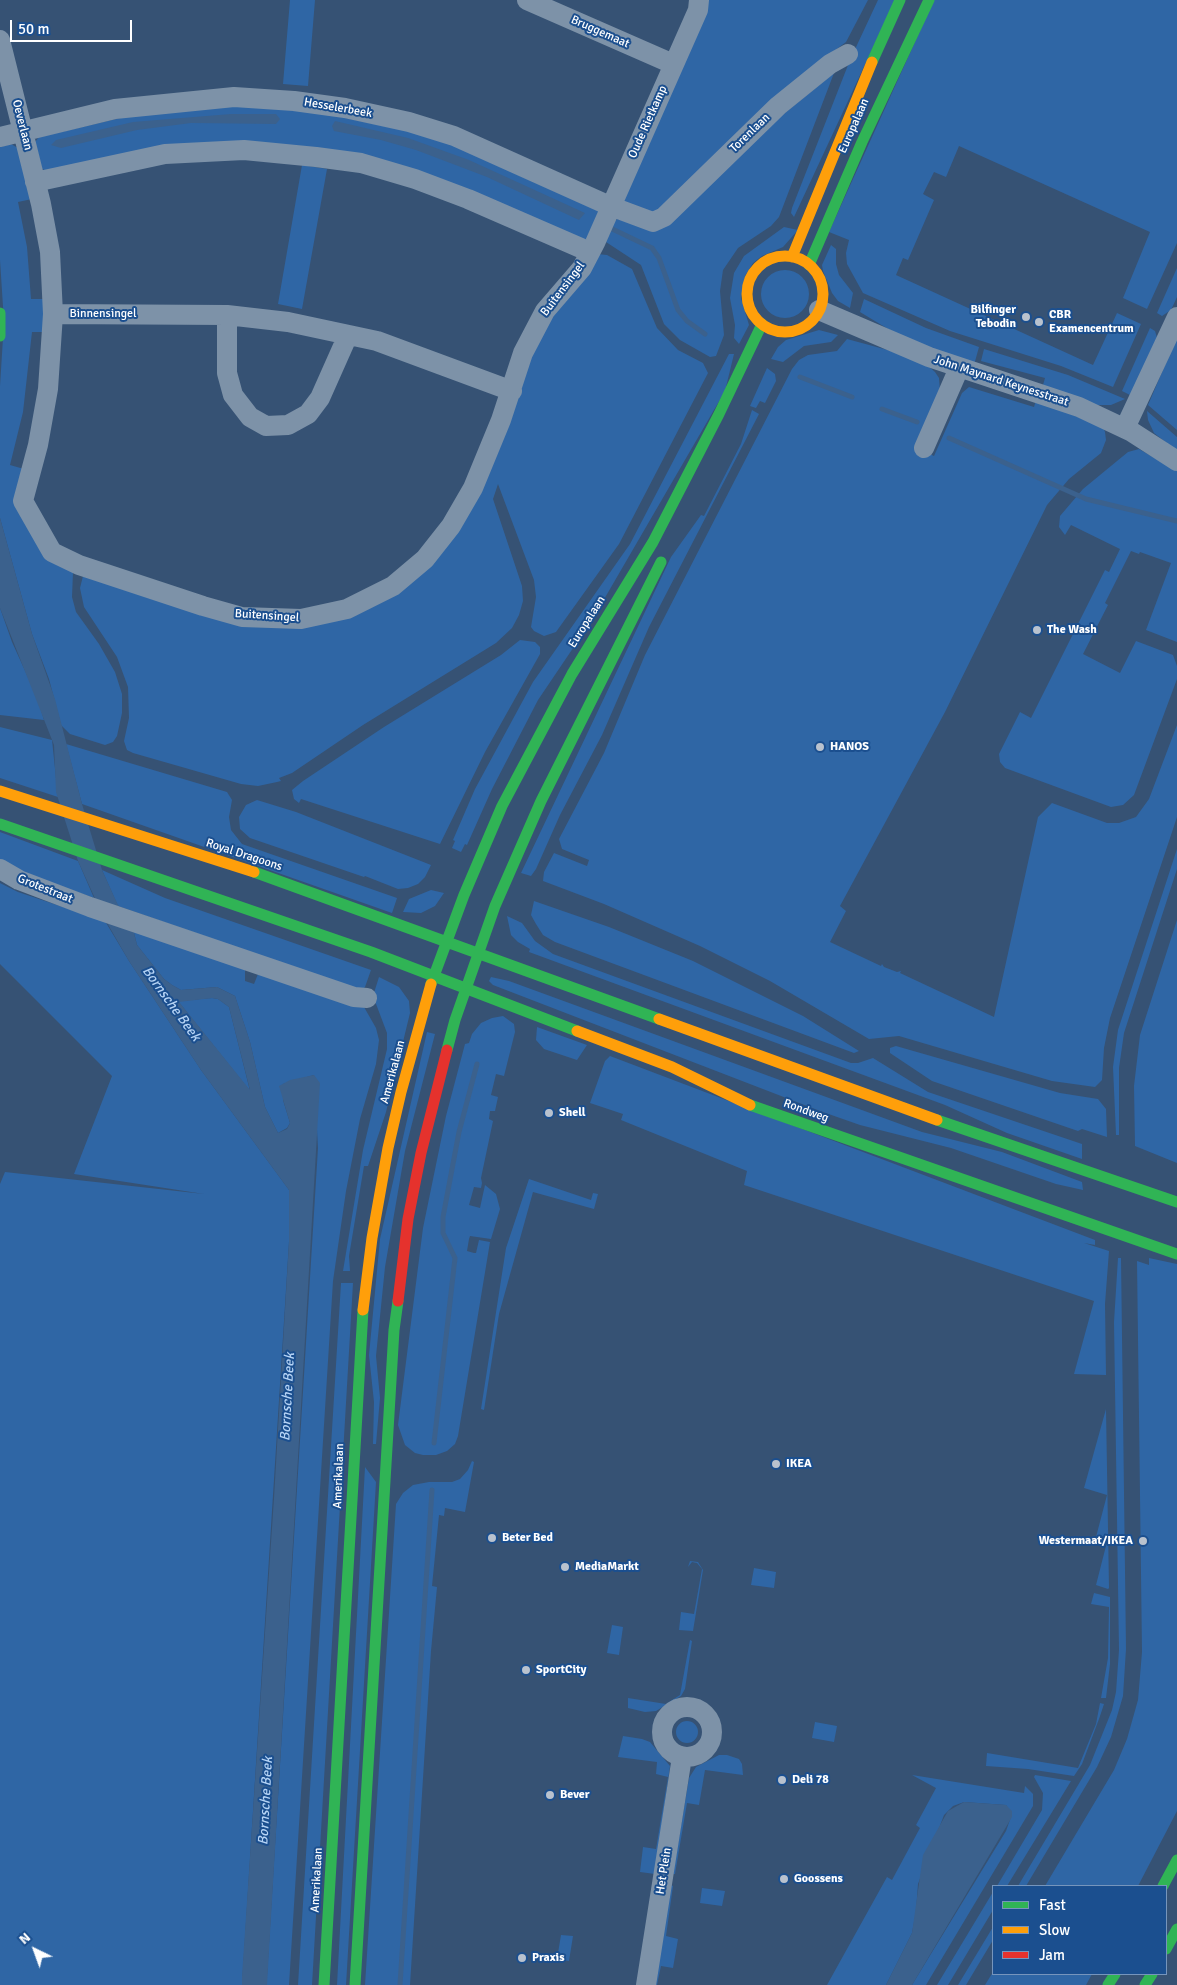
<!DOCTYPE html>
<html>
<head>
<meta charset="utf-8">
<style>
	body { margin:0 }
	#map { position:relative; width:1177px; height:1985px; overflow:hidden; background:#365274; font-family:Signika,sans-serif }
	canvas { display:block }
	.legend { position:absolute; left:992px; top:1885px; width:175px; height:90px; box-sizing:border-box; background:#1b4f8f; border:1px solid #7695bc; margin:0; padding:6px 9px; list-style:none; font-size:15px; color:#fff }
	.legend li { display:flex; align-items:center; gap:10px; height:25px }
	.legend b { width:25px; border:1px solid #7695bc }
	.north { position:absolute; left:10px; top:1925px; width:50px; height:50px; -webkit-text-stroke:4px #1b4f8f; paint-order:stroke; rotate:318deg; font-size:14px; font-weight:700; line-height:20px; text-align:center; color:#fff }
	.north::after { content:''; display:block; margin:auto; width:18px; height:22px; background:#fff; clip-path:polygon(50% 0,100% 100%,50% 72%,0 100%) }
	.scale { position:absolute; left:10px; top:20px; width:122px; height:22px; box-sizing:border-box; border:2px solid #fff; border-top:0; padding-left:6px; font-size:15px; line-height:18px; white-space:nowrap; color:#fff; -webkit-text-stroke:4px #1b4f8f; paint-order:stroke }
</style>
</head>
<body>
<div id="map">
<canvas width="1177" height="1985"></canvas>
<ul class="legend">
<li><b style="height:6px;background:#30b455"></b>Fast</li>
<li><b style="height:6px;background:#ff9f0a"></b>Slow</li>
<li><b style="height:6px;background:#e5322d"></b>Jam</li>
</ul>
<div class="north">N</div>
<div class="scale">50 m</div>
</div>
<script>
const g = document.querySelector('canvas').getContext('2d');
g.lineJoin = 'round';
function fillPath(path, color) {
  g.fillStyle = color;
  g.fill(path, 'evenodd');
}
function shape(rows) {
  const path = new Path2D();
  for (const r of rows) {
    if (r.length === 3) {
      path.moveTo(r[0] + r[2], r[1]);
      path.arc(r[0], r[1], r[2], 0, 2 * Math.PI);
      continue;
    }
    path.moveTo(r[0], r[1]);
    for (let i = 2; i < r.length; i += 2) path.lineTo(r[i], r[i + 1]);
  }
  return path;
}
function stroke(path, color, width, dash) {
  g.strokeStyle = color;
  g.lineWidth = width;
  g.lineCap = dash ? 'butt' : 'round';
  g.setLineDash(dash || []);
  g.stroke(path);
}
function drawText(font, color, halo, rows, align = 'center') {
  g.font = font + ' Signika,sans-serif';
  g.lineWidth = 4;
  g.setLineDash([]);
  g.textBaseline = 'middle';
  g.strokeStyle = halo;
  g.fillStyle = color;
  for (const [text, x, y, turn = 0] of rows) {
    g.save();
    g.translate(x, y);
    g.rotate((+turn || 0) * Math.PI / 180);
    g.textAlign = isNaN(turn) ? turn : align;
    if (halo) g.strokeText(text, 0, 0);
    g.fillText(text, 0, 0);
    g.restore();
  }
}
fillPath(shape([
	[290,0,315,0,308,86,283,84],
	[706,0,868,0,846,42,812,68,658,215,623,203],
	[878,0,895,0,794,217,791,213,792,208,850,60],
	[934,0,1177,0,1177,243,1147,309,1123,298,1150,232,959,146,946,177,934,172,923,194,934,200,908,260,903,258,896,275,1093,365,1117,313,1141,324,1113,387,1061,366,950,331,863,293,847,264,846,253,849,240,829,232],
	[834,73,779,217,771,226,738,248,723,270,720,291,724,335,716,356,710,357,680,340,664,324,641,265,606,242,614,222,617,219,646,226],
	[288,106,432,136,599,211,592,236,584,241,321,151,47,171,42,169,35,142,39,137,168,107],
	[11,144,18,148,32,199,18,202,27,247,31,299,45,299,45,332,32,332,23,412,10,465,24,469,17,495,73,572,72,597,76,612,99,644,115,672,122,694,122,713,117,736,113,742,105,745,70,734,61,725,49,679,32,634,0,518,0,386,4,322,0,260,0,147],
	[302,165,327,169,302,309,278,304],
	[784,227,798,230,783,247,762,256,753,263,745,276,741,298,749,325,739,344,734,338,735,325,730,298,734,273,744,256],
	[831,245,836,249,836,264,839,275,853,293,850,308,838,301,832,293,823,271,822,265],
	[597,254,607,255,632,269,657,328,678,350,703,363,708,373,619,544,556,632,544,636,534,631,531,627,536,597,534,580,498,484,493,499,522,586,523,601,519,615,512,628,496,643,363,725,292,773,279,778,281,781,277,782,258,786,241,784,133,753,127,750,124,741,129,718,128,687,117,657,84,607,80,588,83,576,293,625,428,563,531,347],
	[1177,268,1177,297,1171,310,1162,316,1157,313],
	[785,294,24],
	[864,299,926,328,979,347,974,365,903,338,860,312],
	[1150,328,1155,331,1158,341,1130,395,1122,391],
	[819,330,838,335,831,342,804,346,783,362,771,359,778,347,786,340],
	[1177,337,1177,430,1148,405],
	[847,339,895,352,926,364,935,372,939,378,940,391,916,448,934,456,962,393,969,387,1034,407,1036,400,1103,427,1105,432,1106,440,1101,453,1069,479,1047,505,945,712,840,906,846,911,830,942,881,966,882,964,884,967,897,972,901,971,900,973,994,1017,1038,817,1052,803,1107,823,1119,823,1136,817,1149,799,1177,725,1177,817,1110,1018,1104,1048,1102,1080,1095,1087,1052,1081,899,1036,869,1039,770,981,700,946,604,904,543,881,544,872,554,853,587,866,589,860,562,849,559,839,604,753,645,655,792,369,799,360,808,355,837,351],
	[984,349,1068,375,1125,399,1111,405,1094,405,1043,385,1045,378,981,361],
	[729,354,734,354,725,391,592,620,538,700,492,789,467,845,465,844,461,852,452,848,455,841,453,840,475,789,533,682,630,544],
	[767,368,775,374,776,381,765,403,760,401,756,408,750,406],
	[752,410,759,414,649,627,602,735,560,815,536,869,531,876,521,873,671,557,701,515,704,516,741,444],
	[1147,411,1177,437,1177,451,1154,433,1148,420],
	[1139,449,1177,471,1177,642,1146,630,1171,563,1140,552,1139,554,1131,551,1105,603,1108,605,1083,654,1120,673,1136,641,1173,655,1177,666,1177,679,1134,795,1123,805,1111,807,1005,768,1000,762,999,754,1020,712,1031,718,1105,570,1109,572,1120,549,1071,525,1065,535,1059,527,1060,516,1083,489,1128,452],
	[0,608,12,642,37,697,44,720,0,715],
	[520,640,535,642,540,647,540,654,485,752,440,844,301,799,299,803,294,799,292,790,303,781,384,727,501,655],
	[0,727,52,740,58,797,0,778],
	[66,744,227,792,232,800,229,817,231,830,242,844,397,898,392,913,82,804],
	[257,800,296,812,431,865,425,877,418,884,408,888,398,889,365,876,364,877,250,838,240,829,239,817,246,805],
	[0,832,78,861,94,898,18,871,0,862],
	[1177,849,1177,869,1124,1033,1119,1068,1119,1135,1116,1135,1113,1067,1118,1030],
	[102,870,165,898,371,970,365,987,361,991,118,906],
	[0,883,18,892,105,921,129,961,201,1070,289,1190,289,1242,242,1985,0,1985,0,1184,5,1172,204,1194,74,1174,112,1076,0,964],
	[431,890,444,893,435,906,421,913,403,912,409,899],
	[534,901,609,927,693,961,803,1016,859,1051,854,1053,555,942,543,935,536,924,531,915],
	[507,916,522,923,535,941,553,954,851,1063,858,1063,873,1058,928,1092,1082,1144,1082,1159,1007,1133,945,1105,529,952,530,949,518,942,511,935],
	[1177,920,1177,1163,1135,1146,1134,1086,1140,1035],
	[133,929,245,967,245,981,254,984,258,974,364,1007,376,1028,379,1040,376,1064,360,1119,346,1191,333,1281,289,1985,267,1985,267,1976,318,1148,314,1075,283,1084,283,1100,290,1123,287,1128,278,1133,265,1107,250,1042,235,996,217,987,181,990,172,985,164,979,137,945],
	[379,977,399,987,409,1001,410,1013,386,1112,368,1166,364,1166,349,1256,350,1271,343,1271,363,1150,387,1049,387,1033,373,996],
	[491,977,509,981,922,1132,1002,1152,1082,1182,1083,1190,1056,1184,951,1148,860,1125,820,1111,493,985,489,981],
	[212,998,218,999,229,1007,250,1091,178,1001],
	[503,1016,514,1024,515,1032,504,1076,496,1074,491,1095,498,1097,495,1111,490,1111,489,1119,493,1121,481,1178,482,1183,481,1188,474,1187,469,1205,480,1208,485,1185,496,1194,500,1209,491,1239,470,1236,469,1239,467,1251,474,1253,476,1253,479,1240,490,1242,458,1436,455,1444,447,1451,436,1455,423,1455,415,1453,405,1445,398,1425,423,1228,446,1116,465,1044,469,1043,472,1034,481,1023,492,1018],
	[537,1027,587,1045,577,1060,544,1049,536,1040],
	[427,1032,435,1034,405,1151,385,1267,376,1356,380,1398,376,1444,373,1444,374,1402,369,1355,380,1239],
	[896,1046,1060,1093,1098,1099,1106,1109,1107,1137,1082,1129,1078,1131,932,1081,890,1053,890,1048],
	[610,1056,1095,1240,1095,1245,1084,1243,1109,1251,1105,1304,1106,1375,1074,1374,1094,1301,744,1185,747,1171,621,1120,623,1114,590,1103,605,1061],
	[529,1179,591,1200,593,1193,598,1194,594,1209,533,1192,499,1314,484,1410,481,1409,506,1248],
	[1118,1258,1121,1258,1126,1649,1123,1696,1111,1737,1097,1767,1026,1886,1018,1886,1090,1765,1112,1710,1116,1692,1119,1650,1114,1322],
	[1149,1258,1177,1264,1177,1811,1138,1886,1045,1886,1114,1770,1127,1739,1138,1700,1142,1652,1137,1261,1149,1265],
	[341,1283,353,1283,312,1985,298,1985],
	[1106,1409,1109,1588,1108,1589,1096,1585,1107,1542,1096,1537,1107,1495,1084,1488],
	[472,1461,474,1462,465,1512,445,1508,444,1516,439,1515,432,1586,437,1587,431,1651,410,1985,365,1985,396,1504,403,1493,413,1485,429,1482,452,1482,460,1479,468,1470],
	[365,1467,376,1482,346,1985,337,1985],
	[690,1561,698,1562,703,1570,693,1631,679,1630,681,1612,694,1614,702,1569,697,1563,692,1562,688,1567],
	[754,1568,776,1572,774,1588,751,1585],
	[1094,1593,1110,1597,1110,1664,1106,1698,1101,1698,1108,1658,1109,1607,1091,1604],
	[612,1625,623,1627,619,1655,607,1653],
	[690,1640,692,1641,685,1689,681,1696,656,1711,645,1712,628,1708,628,1698,666,1704,680,1695],
	[1100,1703,1104,1704,1099,1719,1082,1764,1074,1776,1028,1769,986,1766,987,1753,1078,1768,1096,1724],
	[687,1732,11],
	[815,1722,837,1726,834,1742,812,1738],
	[623,1736,642,1739,650,1742,670,1766,655,1874,640,1872,643,1847,656,1849,668,1777,656,1774,657,1762,618,1757],
	[719,1755,727,1755,739,1759,742,1764,743,1775,705,1770,699,1805,687,1803,675,1874,673,1874,689,1778,696,1767],
	[912,1775,1024,1793,1025,1786,1033,1794,1033,1806,926,1985,912,1985,1006,1831,1012,1814,1006,1805,964,1802,953,1806,944,1815,918,1884,916,1912,912,1933,886,1985,827,1985,887,1877,892,1880,920,1828,916,1825,936,1788],
	[1035,1775,1071,1781,1007,1886,997,1886,1042,1810,1043,1793,1034,1777],
	[671,1885,673,1886,666,1936,678,1939,673,1968,661,1966,657,1985,655,1985],
	[702,1888,725,1891,722,1906,700,1903],
	[993,1892,993,1910,948,1985,937,1985],
	[993,1927,993,1940,966,1985,958,1985],
	[561,1935,573,1936,569,1961,557,1959],
	[993,1972,993,1974,1092,1974,1086,1985,985,1985]
]), '#2f66a5');
fillPath(shape([
	[231,114,276,114,280,119,276,124,191,123,137,130,61,148,51,145,56,140,133,122],
	[335,121,408,138,469,160,585,213,579,220,487,177,416,150,381,140,334,131,332,126],
	[0,518,32,634,55,699,82,804,102,870,117,903,133,929,137,945,164,979,172,985,181,990,217,987,235,996,250,1042,265,1107,278,1133,287,1129,290,1123,279,1086,290,1080,314,1075,320,1083,267,1985,242,1985,242,1976,274,1498,289,1242,289,1190,201,1070,129,961,103,916,78,861,56,792,54,745,0,608],
	[212,998,218,999,229,1007,250,1090,179,1002],
	[964,1802,1006,1805,1012,1811,1012,1817,912,1985,886,1985,912,1933,923,1855,948,1811]
]), '#3b618d');
stroke(shape([
	[606,226,652,248,659,258,678,310,687,321,705,334],
	[800,377,852,397],
	[882,409,917,422],
	[949,438,1086,499,1177,521],
	[434,1443,455,1258,443,1233,443,1217,459,1132,477,1064],
	[400,1985,432,1490]
]), '#3b618d', 5);
stroke(shape([
	[527,0,673,64],
	[0,40,41,204,50,252,53,314,227,315,288,322,377,341,512,391],
	[0,137,115,109,234,97,294,101,345,108,409,122,454,136,610,206,653,222,664,217,778,106,830,64,848,54],
	[35,182,165,154,244,150,316,157,361,163,415,179,468,199,590,252],
	[819,310,929,357,1079,407,1132,432,1177,461],
	[53,314,48,389,38,445,23,501,52,552,79,565,203,606,242,617,301,619,347,609,393,586,425,559,451,526,473,488,501,420,523,353,545,311,582,268,595,243,698,10,699,0],
	[227,315,227,373,233,395,250,417,266,426,288,425,308,414,320,398,348,335],
	[1125,428,1177,317],
	[924,448,959,368],
	[0,869,19,880,90,907,354,997,367,998],
	[687,1732,25],
	[646,1985,682,1757]
]), '#7d92a8', 20);
stroke(shape([
	[872,62,900,0],
	[809,265,862,142,929,0],
	[0,313,0,336],
	[0,824,371,952,577,1031],
	[254,872,659,1019],
	[431,984,464,895,502,806,572,674,653,542,719,414,762,324],
	[447,1050,455,1020,495,906,541,801,661,562],
	[750,1105,1177,1254],
	[937,1120,1177,1202],
	[1163,1886,1177,1860],
	[1166,1949,1177,1929],
	[324,1985,363,1310],
	[355,1985,394,1330,398,1301],
	[1108,1985,1115,1974],
	[1145,1985,1152,1974]
]), '#30b455', 11);
stroke(shape([
	[785,294,38],
	[792,257,872,62],
	[0,791,254,872],
	[659,1019,937,1120],
	[577,1031,672,1067,750,1105],
	[363,1310,372,1238,388,1148,401,1092,431,984]
]), '#ff9f0a', 11);
stroke(shape([
	[398,1301,408,1219,421,1153,447,1050]
]), '#e5322d', 11);
for (const [x, y, r, color] of [
	[1026,317,5,"#b9c2ce"],
	[1039,322,5,"#b9c2ce"],
	[1037,630,5,"#b9c2ce"],
	[820,747,5,"#b9c2ce"],
	[549,1113,5,"#b9c2ce"],
	[776,1464,5,"#b9c2ce"],
	[492,1538,5,"#b9c2ce"],
	[1143,1541,5,"#b9c2ce"],
	[565,1567,5,"#b9c2ce"],
	[526,1670,5,"#b9c2ce"],
	[782,1780,5,"#b9c2ce"],
	[550,1795,5,"#b9c2ce"],
	[784,1879,5,"#b9c2ce"],
	[522,1958,5,"#b9c2ce"]
]) {
  const dot = new Path2D();
  dot.arc(x, y, r, 0, 2 * Math.PI);
  g.fillStyle = color;
  g.fill(dot);
  stroke(dot, '#1b4f8f', 2);
}
drawText('12px', '#fff', '#1b4f8f', [
	["Bruggemaat",600,32,24],
	["Hesselerbeek",338,108,10],
	["Oude Rietkamp",648,122,-66],
	["Oeverlaan",22,125,76],
	["Europalaan",854,126,-66],
	["Torenlaan",750,133,-44],
	["Buitensingel",563,289,-53],
	["Binnensingel",103,314],
	["John Maynard Keynesstraat",1001,381,18],
	["Buitensingel",267,616,4],
	["Europalaan",587,622,-58],
	["Royal Dragoons",244,855,18],
	["Grotestraat",45,889,22],
	["Amerikalaan",393,1072,-75],
	["Rondweg",806,1111,20],
	["Amerikalaan",339,1476,-88],
	["Het Plein",664,1871,-81],
	["Amerikalaan",317,1880,-87]
]);
drawText('bold 12px', '#fff', '#1b4f8f', [
	["Bilfinger",1016,310,"right"],
	["Tebodin",1016,324,"right"],
	["CBR",1049,315],
	["Examencentrum",1049,329],
	["The Wash",1047,630],
	["HANOS",830,747],
	["Shell",559,1113],
	["IKEA",786,1464],
	["Beter Bed",502,1538],
	["Westermaat/IKEA",1133,1541,"right"],
	["MediaMarkt",575,1567],
	["SportCity",536,1670],
	["Deli 78",792,1780],
	["Bever",560,1795],
	["Goossens",794,1879],
	["Praxis",532,1958]
], 'left');
drawText('italic 14px', '#b5d3f5', '#1b4f8f', [
	["Bornsche Beek",171,1004,54],
	["Bornsche Beek",288,1397,-87],
	["Bornsche Beek",266,1801,-87]
]);
</script>
</body>
</html>
